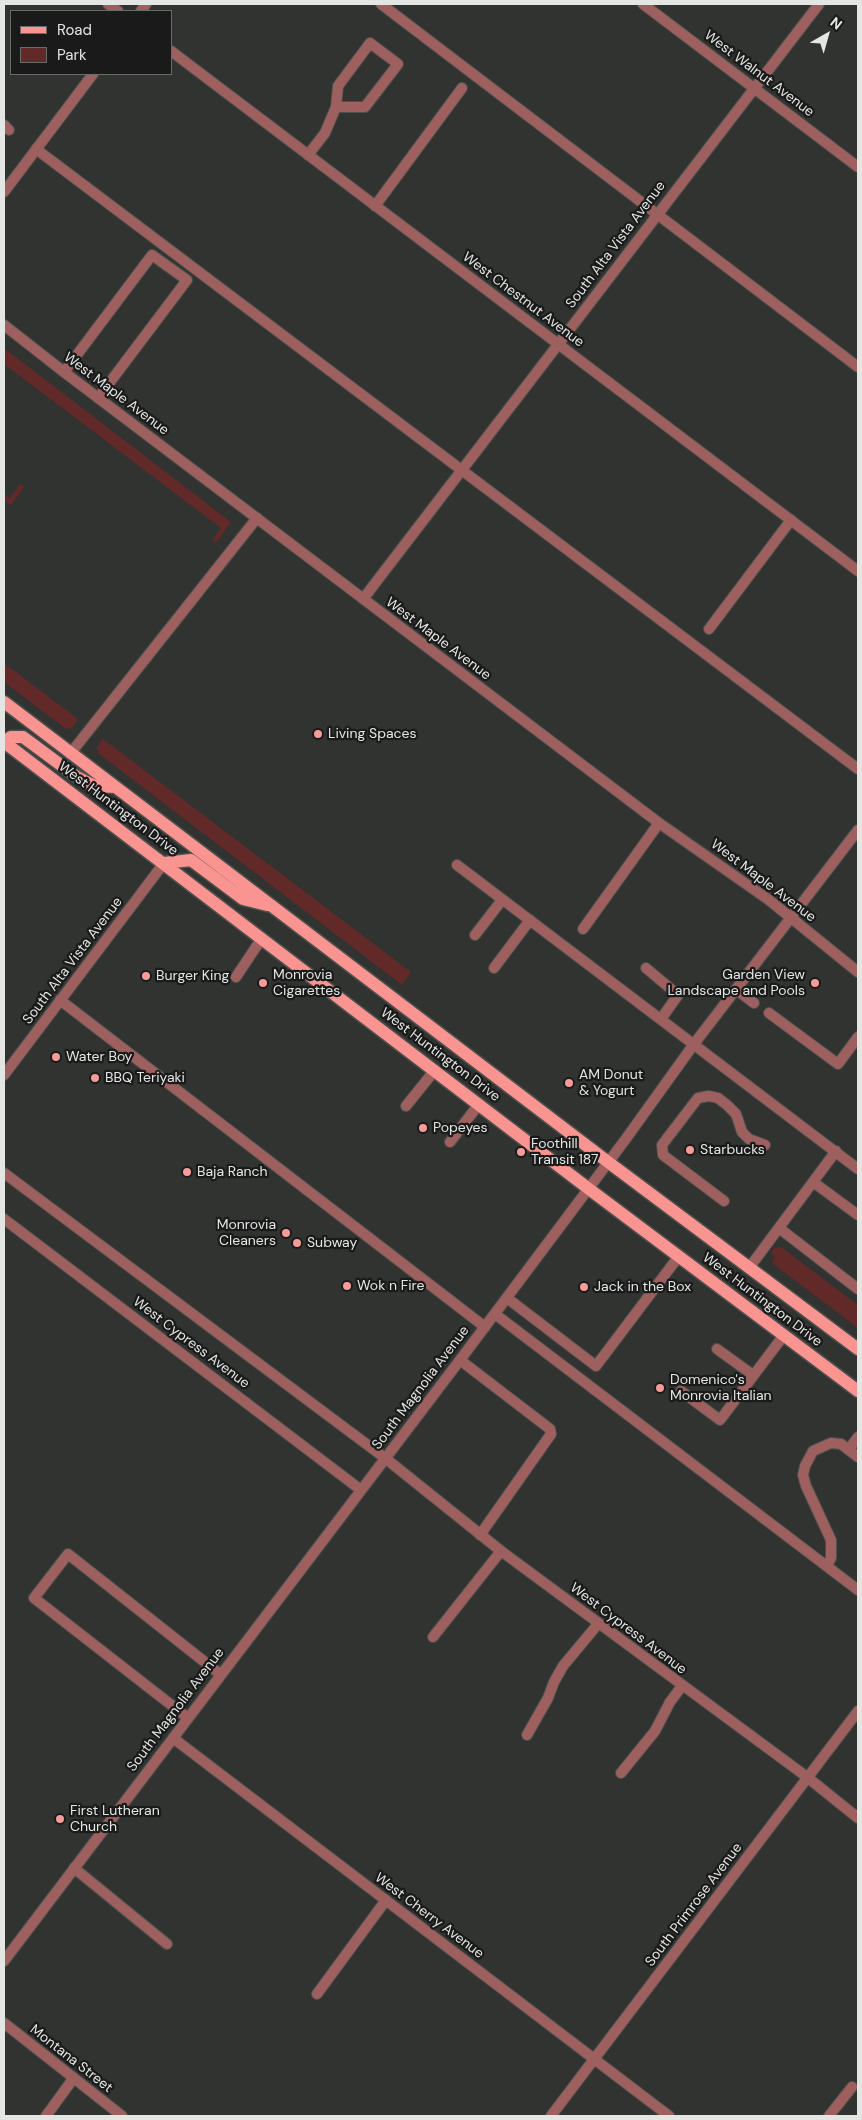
<!DOCTYPE html>
<html>
<head>
<meta charset="utf-8">
<style>
	body { margin:0 }
	#map { position:relative; width:862px; height:2120px; overflow:hidden; background:#303330; font-family:"DM Sans",sans-serif }
	canvas { display:block }
	.frame { position:absolute; inset:0; border:5px solid #e3e6e3; pointer-events:none }
	.legend { position:absolute; left:10px; top:10px; width:162px; height:65px; box-sizing:border-box; background:#191a19; border:1px solid #6a6c6a; margin:0; padding:6px 9px; list-style:none; font-size:15px; color:#e3e6e3 }
	.legend li { display:flex; align-items:center; gap:10px; height:25px }
	.legend b { width:25px; border:1px solid #6a6c6a }
	.north { position:absolute; left:802px; top:10px; width:50px; height:50px; -webkit-text-stroke:4px #191a19; paint-order:stroke; rotate:38deg; font-size:14px; font-weight:700; line-height:20px; text-align:center; color:#e3e6e3 }
	.north::after { content:''; display:block; margin:auto; width:18px; height:22px; background:#e3e6e3; clip-path:polygon(50% 0,100% 100%,50% 72%,0 100%) }
</style>
</head>
<body>
<div id="map">
<canvas width="862" height="2120"></canvas>
<div class="frame"></div>
<ul class="legend">
<li><b style="height:6px;background:#fa9491"></b>Road</li>
<li><b style="height:14px;background:#622929"></b>Park</li>
</ul>
<div class="north">N</div>
</div>
<script>
const g = document.querySelector('canvas').getContext('2d');
g.lineJoin = 'round';
function fillPath(path, color) {
  g.fillStyle = color;
  g.fill(path, 'evenodd');
}
function shape(rows) {
  const path = new Path2D();
  for (const r of rows) {
    path.moveTo(r[0], r[1]);
    for (let i = 2; i < r.length; i += 2) path.lineTo(r[i], r[i + 1]);
  }
  return path;
}
function stroke(path, color, width, dash) {
  g.strokeStyle = color;
  g.lineWidth = width;
  g.lineCap = dash ? 'butt' : 'round';
  g.setLineDash(dash || []);
  g.stroke(path);
}
function drawText(font, color, halo, rows, align = 'center') {
  g.font = font + ' "DM Sans",sans-serif';
  g.lineWidth = 4.5;
  g.setLineDash([]);
  g.textBaseline = 'middle';
  g.strokeStyle = halo;
  g.fillStyle = color;
  for (const [text, x, y, turn = 0] of rows) {
    g.save();
    g.translate(x, y);
    g.rotate((+turn || 0) * Math.PI / 180);
    g.textAlign = isNaN(turn) ? turn : align;
    if (halo) g.strokeText(text, 0, 0);
    g.fillText(text, 0, 0);
    g.restore();
  }
}
fillPath(shape([
	[4,348,231,522,216,543,212,540,221,528,4,364],
	[20,484,24,487,11,505,4,500,4,493,10,498],
	[4,663,78,719,72,728,66,729,4,682],
	[103,739,411,972,402,985,98,753,97,747],
	[781,1247,858,1305,858,1328,772,1263,775,1257,771,1253,774,1248]
]), '#622929');
const lane = shape([
	[381,4,858,367],
	[36,149,858,769],
	[308,155,325,133,336,107,338,86,370,43,398,64,365,107,336,107],
	[375,206,462,88],
	[64,372,152,255,187,280,98,398],
	[709,629,791,520],
	[70,754,257,518],
	[457,865,858,1169],
	[583,929,659,823],
	[475,935,502,900],
	[494,968,530,920],
	[646,968,678,995,661,1019],
	[236,977,262,938],
	[737,990,754,1003],
	[60,1000,485,1327],
	[769,1013,838,1064,858,1037],
	[406,1106,435,1070],
	[450,1142,479,1104],
	[4,1173,385,1458],
	[813,1182,858,1215],
	[724,1201,663,1155,662,1145,698,1098,709,1096,718,1098,727,1105,736,1114,742,1132,749,1139,765,1145],
	[779,1228,858,1289],
	[749,1268,836,1151],
	[507,1298,596,1366,679,1256],
	[495,1314,858,1590],
	[717,1349,753,1375],
	[460,1360,550,1429,551,1434,480,1535],
	[681,1391,720,1420,784,1335],
	[849,1449,858,1437],
	[827,1566,831,1558,831,1540,806,1486,803,1475,805,1466,813,1451,831,1443,841,1444,858,1457],
	[433,1637,501,1551],
	[188,1718,34,1598,68,1554,220,1674],
	[527,1735,548,1698,554,1682,563,1666,598,1624],
	[621,1773,655,1731,670,1702,682,1686],
	[74,1868,167,1944],
	[317,1994,386,1900],
	[46,2116,73,2079],
	[829,2116,852,2087]
]);
const street = shape([
	[108,4,118,11],
	[643,4,858,167],
	[141,11,146,4],
	[171,51,858,571],
	[4,125,9,130],
	[4,192,93,74],
	[4,325,64,372,659,823,769,900,858,972],
	[363,599,819,4],
	[4,1075,164,863],
	[4,1219,361,1490],
	[385,1458,501,1551,807,1777,858,1818],
	[173,1738,669,2116],
	[4,1961,460,1360,625,1140,694,1044,858,830],
	[4,2023,122,2116],
	[551,2116,858,1711]
]);
const primary = shape([
	[4,702,608,1162,858,1349],
	[4,742,589,1189,858,1391],
	[4,742,11,737,23,737,77,777,95,786,115,787],
	[164,863,191,860,243,899,267,905]
]);
stroke(lane, '#4d504d', 12);
stroke(street, '#4d504d', 12);
stroke(primary, '#4d504d', 15);
stroke(lane, '#9e605e', 10);
stroke(street, '#9e605e', 10);
stroke(primary, '#fa9491', 12);
for (const [x, y, r, color] of [
	[318,734,5,"#f59b98"],
	[146,976,5,"#f59b98"],
	[263,983,5,"#f59b98"],
	[815,983,5,"#f59b98"],
	[56,1057,5,"#f59b98"],
	[95,1078,5,"#f59b98"],
	[569,1083,5,"#f59b98"],
	[423,1128,5,"#f59b98"],
	[690,1150,5,"#f59b98"],
	[521,1152,5,"#f59b98"],
	[187,1172,5,"#f59b98"],
	[286,1233,5,"#f59b98"],
	[297,1243,5,"#f59b98"],
	[347,1286,5,"#f59b98"],
	[584,1287,5,"#f59b98"],
	[660,1388,5,"#f59b98"],
	[60,1819,5,"#f59b98"]
]) {
  const dot = new Path2D();
  dot.arc(x, y, r, 0, 2 * Math.PI);
  g.fillStyle = color;
  g.fill(dot);
  stroke(dot, '#191a19', 2);
}
drawText('14px', '#e3e6e3', '#191a19', [
	["West Walnut Avenue",759,74,37],
	["South Alta Vista Avenue",616,245,-53],
	["West Chestnut Avenue",523,300,37],
	["West Maple Avenue",116,394,37],
	["West Maple Avenue",438,639,37],
	["West Huntington Drive",118,809,37],
	["West Maple Avenue",763,881,37],
	["South Alta Vista Avenue",73,961,-53],
	["West Huntington Drive",440,1055,37],
	["West Huntington Drive",762,1300,37],
	["West Cypress Avenue",191,1343,37],
	["South Magnolia Avenue",421,1388,-53],
	["West Cypress Avenue",628,1629,37],
	["South Magnolia Avenue",176,1710,-53],
	["South Primrose Avenue",694,1905,-53],
	["West Cherry Avenue",429,1916,37],
	["Montana Street",71,2059,38]
]);
drawText('14px', '#e3e6e3', '#191a19', [
	["Living Spaces",328,734],
	["Monrovia",273,975],
	["Cigarettes",273,991],
	["Garden View",805,975,"right"],
	["Landscape and Pools",805,991,"right"],
	["Burger King",156,976],
	["Water Boy",66,1057],
	["AM Donut",579,1075],
	["& Yogurt",579,1091],
	["BBQ Teriyaki",105,1078],
	["Popeyes",433,1128],
	["Foothill",531,1144],
	["Transit 187",531,1160],
	["Starbucks",700,1150],
	["Baja Ranch",197,1172],
	["Monrovia",276,1225,"right"],
	["Cleaners",276,1241,"right"],
	["Subway",307,1243],
	["Wok n Fire",357,1286],
	["Jack in the Box",594,1287],
	["Domenico's",670,1380],
	["Monrovia Italian",670,1396],
	["First Lutheran",70,1811],
	["Church",70,1827]
], 'left');
</script>
</body>
</html>
